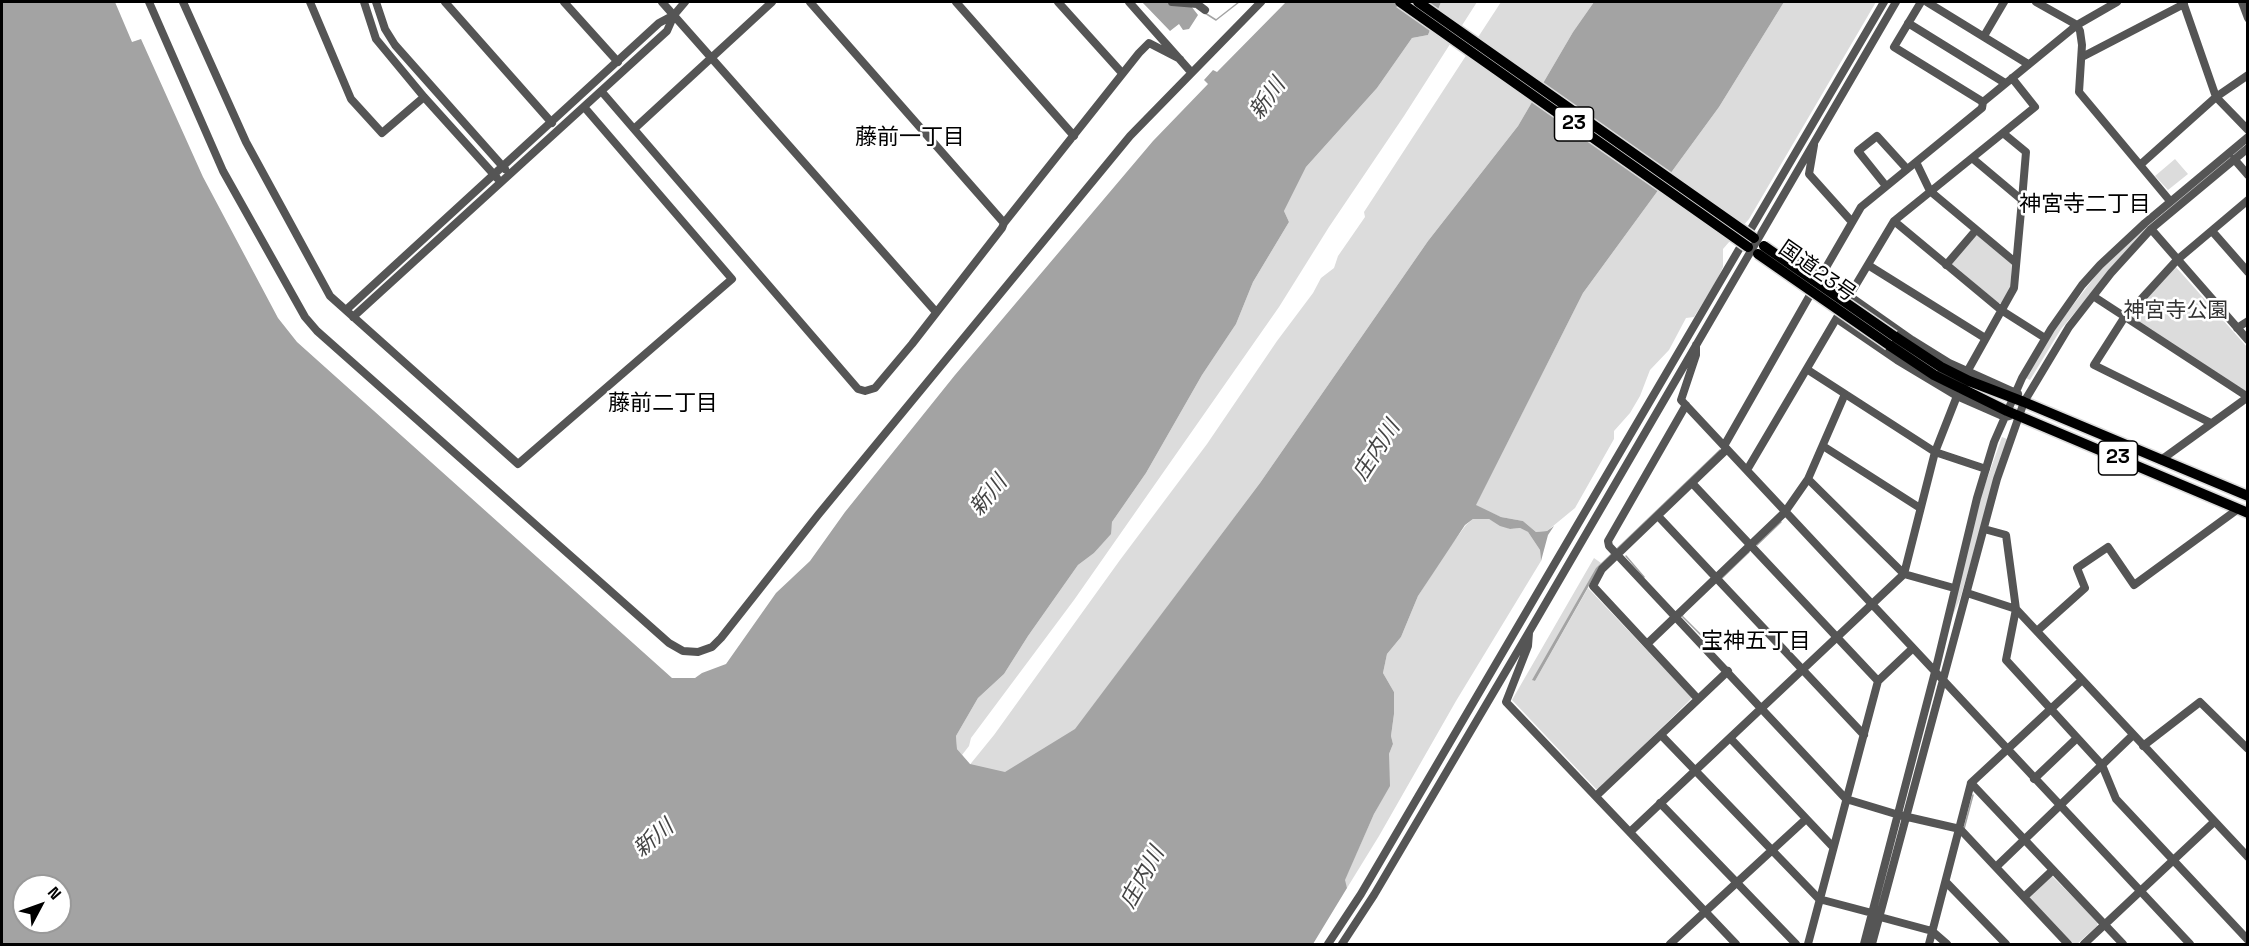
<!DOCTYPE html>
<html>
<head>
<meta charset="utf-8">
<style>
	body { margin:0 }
	#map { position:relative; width:2249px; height:946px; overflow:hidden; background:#fff; font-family:"Space Grotesk",sans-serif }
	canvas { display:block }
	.frame { position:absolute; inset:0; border:3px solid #000; pointer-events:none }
	.north { position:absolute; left:12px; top:874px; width:60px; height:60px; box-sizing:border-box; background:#fff; border:2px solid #999; border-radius:50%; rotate:49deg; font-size:16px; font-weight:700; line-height:24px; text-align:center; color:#000 }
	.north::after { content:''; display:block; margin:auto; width:21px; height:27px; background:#000; clip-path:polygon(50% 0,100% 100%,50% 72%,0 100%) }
</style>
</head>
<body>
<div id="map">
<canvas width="2249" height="946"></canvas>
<div class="frame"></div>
<div class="north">N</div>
</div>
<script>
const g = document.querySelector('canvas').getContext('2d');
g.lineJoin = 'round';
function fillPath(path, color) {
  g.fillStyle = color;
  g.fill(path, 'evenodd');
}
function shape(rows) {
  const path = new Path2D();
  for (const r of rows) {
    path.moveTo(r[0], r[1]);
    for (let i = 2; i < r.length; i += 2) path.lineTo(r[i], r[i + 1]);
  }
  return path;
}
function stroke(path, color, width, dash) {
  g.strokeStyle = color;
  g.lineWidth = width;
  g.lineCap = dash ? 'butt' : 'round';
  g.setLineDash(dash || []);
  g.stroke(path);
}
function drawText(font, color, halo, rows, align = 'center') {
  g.font = font + ' "Space Grotesk","Noto Sans JP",sans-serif';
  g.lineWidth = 5;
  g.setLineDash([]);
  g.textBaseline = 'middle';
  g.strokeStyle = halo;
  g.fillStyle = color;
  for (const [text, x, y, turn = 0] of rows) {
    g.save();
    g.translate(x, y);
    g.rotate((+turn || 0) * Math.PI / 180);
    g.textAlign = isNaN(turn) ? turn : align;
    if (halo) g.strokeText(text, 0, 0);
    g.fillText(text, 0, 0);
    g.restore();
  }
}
fillPath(shape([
	[1441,2,1477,2,1404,116,1329,227,1279,307,1074,600,971,738,969,746,962,755,957,749,956,736,978,698,1004,674,1028,636,1078,565,1094,553,1110,534,1112,522,1146,473,1202,375,1236,324,1253,282,1289,222,1284,211,1306,167,1377,88,1412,38,1428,35],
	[1501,2,1594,2,1573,32,1518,126,1428,241,1260,483,1075,730,824,944,994,735,1120,560,1207,444,1277,341,1313,293,1321,278,1334,268,1338,256,1365,217,1364,212],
	[1784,2,1876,2,1749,219,1723,249,1723,267,1716,282,1694,317,1686,318,1669,350,1650,370,1640,396,1630,413,1614,431,1614,439,1575,508,1547,531,1536,532,1523,521,1501,517,1475,506,1583,293,1719,107],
	[2242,146,2243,147,2154,223,2120,259,2061,329,2030,380,2026,378,2053,331,2107,261],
	[2175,159,2188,174,2168,190,2155,176],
	[1977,235,2012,264,2010,289,2001,303,1998,303,1951,263],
	[2175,266,2247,347,2247,392,2130,317,2130,315],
	[2002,437,2007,439,1960,599,1950,622,1981,496],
	[1479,518,1489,519,1510,529,1520,528,1528,532,1540,550,1541,561,1456,701,1379,836,1347,888,1344,881,1374,814,1389,786,1389,754,1393,744,1391,736,1394,714,1394,692,1383,673,1387,654,1401,637,1418,596,1446,552,1466,525,1473,519],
	[1594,558,1601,563,1533,680,1535,681,1588,588,1692,698,1600,788,1596,789,1512,700],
	[2050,874,2098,922,2097,926,2077,944,2072,944,2029,898,2029,895]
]), '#dcdcdc');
fillPath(shape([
	[2,2,115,2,132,42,141,39,203,177,278,318,297,342,672,678,695,678,702,673,726,664,776,593,810,561,845,512,955,375,1153,141,1208,84,1204,80,1213,70,1217,72,1286,2,1441,2,1428,35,1412,38,1377,88,1306,167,1284,211,1289,222,1253,282,1236,324,1202,375,1146,473,1112,522,1111,534,1094,553,1078,565,1028,636,1004,674,978,698,956,736,957,749,970,764,1005,772,1075,729,1260,483,1428,241,1518,126,1573,32,1594,2,1784,2,1719,107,1583,293,1476,505,1501,517,1523,521,1536,532,1547,531,1554,526,1548,535,1541,561,1540,550,1528,532,1520,528,1510,529,1500,526,1489,519,1473,519,1465,525,1418,596,1401,637,1387,654,1383,673,1394,692,1394,714,1391,736,1393,744,1389,754,1390,786,1374,814,1345,880,1347,888,1313,944,2,944],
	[24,886,60,886,60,922,24,922],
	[1142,2,1168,2,1172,5,1191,6,1198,15,1189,29,1183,30,1179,24,1170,31],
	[1720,449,1721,451,1599,568,1535,681,1532,680,1596,568]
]), '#a3a3a3');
stroke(shape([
	[1205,13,1216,20,1239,2],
	[1757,545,1781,522],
	[1626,556,1644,577],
	[1722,578,1749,552],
	[1684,613,1682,616,1705,639],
	[1964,829,1973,795]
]), '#a3a3a3', 1.5);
const highway = shape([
	[1894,336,1941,367,1969,381,2024,402,2248,496],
	[1889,345,1934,375,2007,411,2248,513]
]);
stroke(highway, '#dbdbdb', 13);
stroke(shape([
	[149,2,223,171,305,317,317,331,669,643,683,651,698,652,712,647,721,638,818,515,1130,136,1261,2],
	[183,2,246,142,330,296,518,464,732,279,585,108],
	[310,2,351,99,382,133,424,97],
	[364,2,376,39,424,97,497,178],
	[376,2,385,29,395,45,505,169],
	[445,2,552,123],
	[564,2,618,62],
	[662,2,936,312],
	[810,2,1004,223],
	[956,2,1074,136],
	[1058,2,1122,73],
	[1129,2,1191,72],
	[1172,2,1197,4,1205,10],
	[1921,2,1894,47,1983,102],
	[1927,2,2028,64],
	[2036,2,2077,25,2080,31,2082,45,2079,92,2170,201],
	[2183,2,2216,97,2248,130],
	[2242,2,2248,18],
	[1908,23,2005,83],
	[1984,36,2004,2],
	[2082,57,2184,4],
	[602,92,858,389,865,391,875,388,912,344,1002,228,1004,223,1139,53,1149,43,1180,59],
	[634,129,772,2],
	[2003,133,2026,152,2022,200],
	[1814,145,1809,174,1852,222],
	[2234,159,2248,175],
	[1916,162,1930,191,2015,262],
	[2140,165,2216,97,2248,75],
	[1886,186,1858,151,1877,136,1907,169],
	[1894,221,2001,310,2045,338],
	[2151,229,2248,340],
	[2212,231,2248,272],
	[1787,251,1821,276,1819,277],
	[1868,265,1985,338],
	[1946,265,1976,230],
	[2093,296,2248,397,2161,460],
	[1848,298,1894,221,2035,107,2012,78],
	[346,310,659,23,674,15,685,2],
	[353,317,667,31,674,15],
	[1837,319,1897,360,1957,396,2005,417,2009,416],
	[2237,328,2248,321],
	[1696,345,1696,355,1681,400,2190,944],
	[1808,370,1935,452,1986,469],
	[1967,372,2014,288,2022,200,1972,158],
	[2018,394,1949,363,1912,340,1821,276,1861,207,1982,108,1983,102,2077,25,2117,2],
	[1686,405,1608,541,1609,546,1846,799,1899,815,1960,829,2068,944],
	[2211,423,2094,365,2124,318,2177,260,2248,200],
	[1724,446,1814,288],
	[1823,446,1920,508],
	[1747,470,1842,309],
	[1808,479,1904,574,1954,588],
	[1692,483,1878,681],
	[1658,516,1864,735],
	[1984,529,2006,535,2016,609,2006,660,2102,765,2116,799,2248,940],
	[1967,593,2016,609,2248,857],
	[2037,631,2085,588,2077,568,2108,547,2134,585,2238,509],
	[1529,633,1528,646,1506,702,1736,944],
	[1647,644,1785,512,1808,479,1845,394],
	[1698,699,1593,586,1602,569,1727,449],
	[1661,735,1819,899,1872,913],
	[1730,738,1833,847],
	[2143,746,2200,702,2248,749],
	[2034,779,2077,738],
	[1971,783,2123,944],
	[1596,796,1728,671],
	[1660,803,1796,944],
	[1630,832,1904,574,1935,452,1957,396],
	[1996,867,2133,735],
	[1946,882,2006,944],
	[2024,897,2053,870],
	[1880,917,1932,931,1947,944],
	[1328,944,1361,894,1884,2],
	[1342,944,1374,895,1529,632,1896,2],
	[1670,944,1806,819],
	[1808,944,1878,681,1913,648],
	[1864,944,1935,672,1977,498,1994,442,2022,378,2051,329,2082,285,2100,265,2145,223,2248,137],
	[1872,944,1997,479,2024,402,2069,327,2111,273,2151,229,2248,148],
	[1929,944,1971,783,2082,680],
	[2084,944,2214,822]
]), '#555', 8);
stroke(highway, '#000', 10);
const highwayBridge = shape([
	[1400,2,1748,247],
	[1418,2,1754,238],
	[1764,246,1894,336],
	[1758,254,1889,345]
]);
stroke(highwayBridge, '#dbdbdb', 13, []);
stroke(highwayBridge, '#000', 10);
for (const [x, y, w] of [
	[1574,124,39],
	[2118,458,39]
]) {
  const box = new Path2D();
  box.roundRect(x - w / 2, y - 17, w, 34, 4.5);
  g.fillStyle = '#fff';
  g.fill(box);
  stroke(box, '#000', 1.5);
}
drawText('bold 20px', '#000', null, [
	["23",1574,124],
	["23",2118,458]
]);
drawText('21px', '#000', '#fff', [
	["国道23号",1817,272,35]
]);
drawText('21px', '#333', '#fff', [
	["神宮寺公園",2176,311]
]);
drawText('italic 22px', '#444', '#fff', [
	["新川",1268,99,-54],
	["庄内川",1377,451,-57],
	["新川",989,496,-51],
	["新川",654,839,-40],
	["庄内川",1143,878,-61]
]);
drawText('22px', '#000', '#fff', [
	["藤前一丁目",910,138],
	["神宮寺二丁目",2085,205],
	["藤前二丁目",663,404],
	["宝神五丁目",1756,642]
]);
</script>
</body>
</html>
